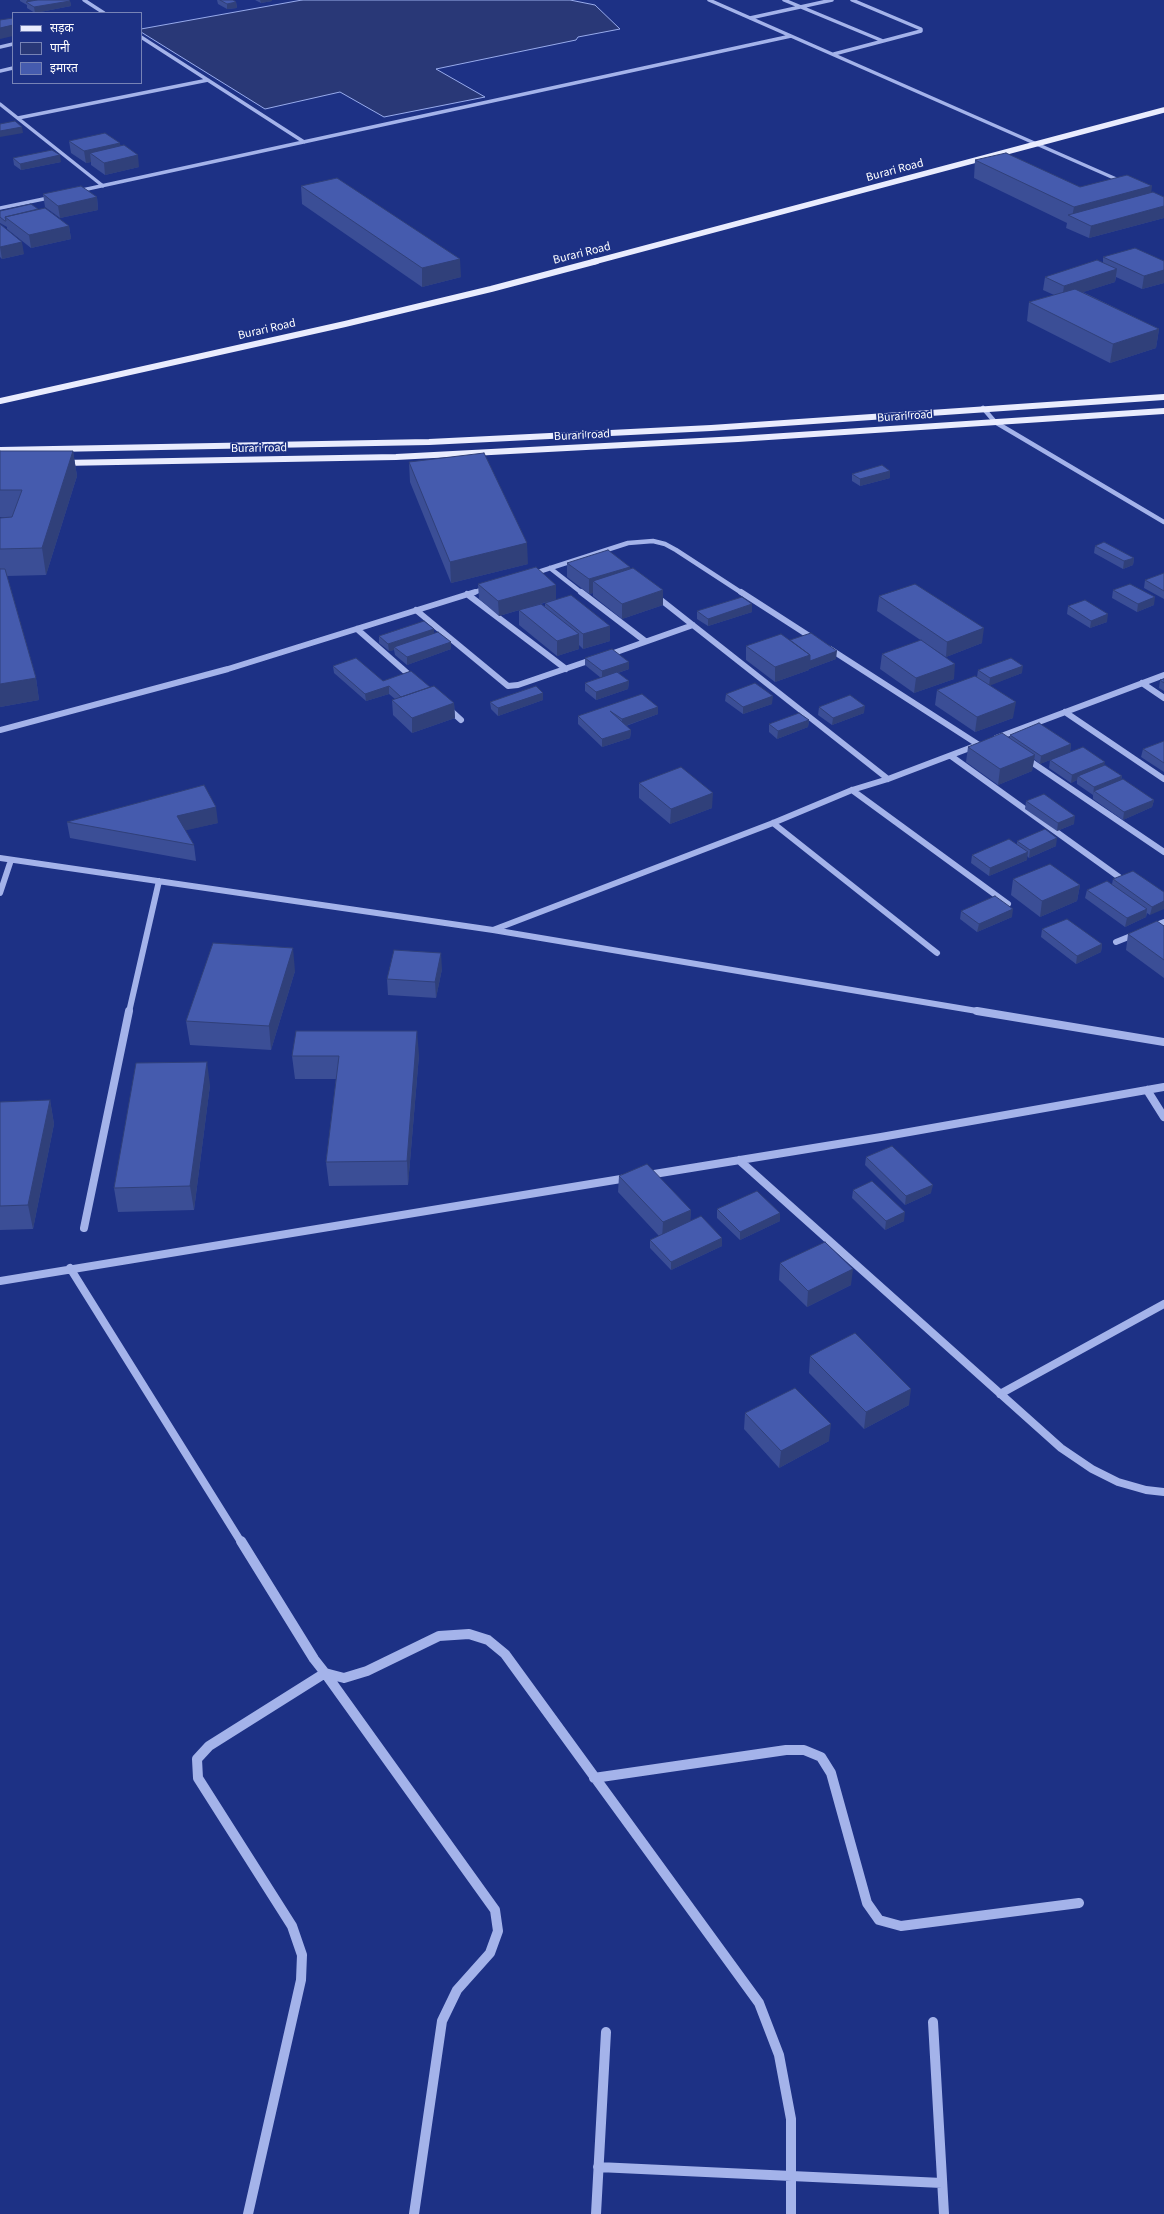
<!DOCTYPE html>
<html>
<head>
<meta charset="utf-8">
<style>
	body { margin:0 }
	#map { position:relative; width:1164px; height:2214px; overflow:hidden; background:#1d3185; font-family:"Source Sans 3","Noto Sans Devanagari",sans-serif }
	canvas { display:block }
	.legend { position:absolute; left:12px; top:12px; width:130px; height:72px; box-sizing:border-box; background:#1d3185; border:1px solid #7783b6; margin:0; padding:5px 7px; list-style:none; font-size:12px; color:#fff }
	.legend li { display:flex; align-items:center; gap:8px; height:20px }
	.legend b { width:20px; border:1px solid #7783b6 }
</style>
</head>
<body>
<div id="map">
<canvas width="1164" height="2214"></canvas>
<ul class="legend">
<li><b style="height:5px;background:#e9ecfe"></b>सड़क</li>
<li><b style="height:11px;background:#293877"></b>पानी</li>
<li><b style="height:11px;background:#455bae"></b>इमारत</li>
</ul>
</div>
<script>
const g = document.querySelector('canvas').getContext('2d');
g.lineJoin = 'round';
function fillPath(path, color) {
  g.fillStyle = color;
  g.fill(path, 'evenodd');
}
function shape(rows) {
  const path = new Path2D();
  for (const r of rows) {
    path.moveTo(r[0], r[1]);
    for (let i = 2; i < r.length; i += 2) path.lineTo(r[i], r[i + 1]);
  }
  return path;
}
function stroke(path, color, width, dash) {
  g.strokeStyle = color;
  g.lineWidth = width;
  g.lineCap = dash ? 'butt' : 'round';
  g.setLineDash(dash || []);
  g.stroke(path);
}
function drawText(font, color, halo, rows, align = 'center') {
  g.font = font + ' "Source Sans 3",sans-serif';
  g.lineWidth = 3.5;
  g.setLineDash([]);
  g.textBaseline = 'middle';
  g.strokeStyle = halo;
  g.fillStyle = color;
  for (const [text, x, y, turn = 0] of rows) {
    g.save();
    g.translate(x, y);
    g.rotate((+turn || 0) * Math.PI / 180);
    g.textAlign = isNaN(turn) ? turn : align;
    if (halo) g.strokeText(text, 0, 0);
    g.fillText(text, 0, 0);
    g.restore();
  }
}
const water = shape([
	[302,0,570,0,595,5,620,29,578,37,576,40,436,69,485,97,384,117,340,92,265,109,141,32,141,29,302,0]
]);
fillPath(water, '#293877');
stroke(water, '#98abec', 1);
stroke(shape([
	[84,0,104,13],
	[709,0,1123,182],
	[784,0,883,41],
	[750,18,832,0],
	[141,37,304,142],
	[0,47,13,44],
	[834,54,921,31,921,29,852,0],
	[0,71,13,68],
	[0,104,103,186],
	[18,118,208,80],
	[78,191,791,36],
	[0,208,53,197]
]), '#a4b3ea', 3.5);
stroke(shape([
	[983,408,995,422,1164,522],
	[550,568,582,593],
	[532,574,628,543,653,541,665,544,676,550,742,593],
	[472,593,487,588]
]), '#a4b3ea', 4.5);
stroke(shape([
	[581,592,645,641],
	[741,592,814,639],
	[467,594,566,669],
	[656,596,888,779],
	[416,610,508,686,518,685,594,659],
	[357,629,414,679],
	[830,649,979,745],
	[608,655,693,625],
	[1142,683,1164,698],
	[449,709,461,720],
	[1065,712,1164,779],
	[0,730,228,669,475,592],
	[996,738,1164,675],
	[951,756,1119,877],
	[1027,759,1164,852],
	[852,790,1008,904],
	[773,823,937,953],
	[0,858,493,930,983,1012],
	[0,893,11,860],
	[1151,927,1164,922],
	[493,930,773,823,852,790,888,779,975,746],
	[1116,942,1136,934],
	[129,1012,159,881]
]), '#a4b3ea', 6);
stroke(shape([
	[977,1011,1164,1042],
	[1147,1090,1164,1117],
	[739,1160,1061,1448,1092,1469,1118,1482,1146,1490,1164,1492],
	[648,1175,881,1137,1164,1087],
	[84,1228,129,1011],
	[70,1268,241,1542],
	[0,1281,627,1178],
	[1000,1394,1164,1304]
]), '#a4b3ea', 8);
stroke(shape([
	[241,1541,314,1659,325,1673,344,1678,367,1671,439,1636,469,1634,488,1640,505,1654,759,2003,779,2055,791,2119,791,2214],
	[594,1778,786,1750,804,1750,821,1757,831,1773,867,1903,879,1920,901,1926,1079,1903],
	[933,2022,944,2214],
	[598,2167,942,2183],
	[248,2214,301,1980,302,1955,292,1926,198,1778,197,1759,209,1746,325,1673,495,1910,498,1931,490,1953,457,1990,442,2021,414,2214],
	[596,2214,606,2032]
]), '#a4b3ea', 10);
stroke(shape([
	[593,262,1164,110]
]), '#e9ecfe', 5.5);
stroke(shape([
	[0,401,345,324,491,289,597,261],
	[0,450,429,442,711,428,1164,397],
	[61,463,396,457,738,439,1164,411]
]), '#e9ecfe', 6);
fillPath(shape([
	[20,0,69,0,70,1,71,6,35,13,27,8,27,5,20,1],
	[217,0,233,0,236,2,237,8,227,9,218,4],
	[255,0,272,0,272,1,261,3],
	[69,141,120,143,120,146,139,167,105,175,91,165,91,162,86,163,71,153],
	[13,158,61,162,21,170,14,165],
	[975,160,1080,187,1151,192,1164,197,1164,218,1089,238,1066,228,1067,223,974,178],
	[301,186,461,277,422,287,302,204],
	[43,194,97,197,98,210,60,218,45,207],
	[38,209,69,226,71,239,31,248,7,229,7,227,0,223,0,211],
	[0,224,24,254,2,259,0,257],
	[1103,257,1164,261,1164,283,1142,289,1116,277,1115,282,1083,292,1159,329,1156,348,1110,363,1027,321,1029,302,1054,295,1043,290,1045,277,1103,263],
	[0,451,73,451,77,476,46,575,7,576,36,678,39,700,0,707,0,518,12,517,13,517,0,517],
	[409,462,528,564,451,583,410,482],
	[890,471,890,478,860,486,852,481,852,474],
	[1095,546,1134,558,1133,565,1123,569,1094,553],
	[567,563,630,569,663,590,663,605,622,619,593,596,593,593,589,594,567,577],
	[1164,573,1164,599,1144,588,1145,580],
	[478,584,556,585,556,599,541,604,545,607,545,603,610,641,583,649,579,645,579,649,557,656,519,625,519,610,540,604,499,616,479,599],
	[1113,590,1154,605,1137,612,1112,598],
	[879,596,982,643,946,657,877,611],
	[752,604,752,612,708,626,697,619,697,611],
	[1068,606,1107,622,1090,628,1067,614],
	[434,629,434,633,451,649,407,665,395,655,394,650,389,651,379,643,379,636],
	[790,640,836,659,809,669,809,670,775,682,746,660,746,646],
	[882,654,954,679,914,693,880,669],
	[585,658,629,662,629,669,618,673,629,681,628,689,596,700,585,691,585,683,601,678,585,665],
	[333,666,383,681,430,687,454,703,455,718,412,733,393,715,392,700,395,699,389,694,366,701,334,673],
	[978,670,1022,673,990,685,1013,718,975,732,935,705,937,690,977,677],
	[1164,679,1164,691,1159,688,1160,680],
	[726,694,772,704,743,714,725,701],
	[543,700,498,716,491,709,490,702],
	[658,707,658,714,626,726,631,730,630,738,602,747,578,724,578,716],
	[819,707,864,713,832,725,818,715],
	[809,720,808,727,777,739,769,732,769,724],
	[1010,735,1071,744,1070,752,1040,764,1034,759,1032,771,998,785,966,762,968,747,1010,738],
	[1164,741,1164,772,1141,757,1143,749],
	[1050,760,1104,765,1122,776,1121,780,1154,800,1152,807,1123,820,1093,799,1093,795,1077,784,1077,780,1071,783,1049,768],
	[639,783,712,808,670,824,639,798],
	[1026,801,1074,824,1057,831,1025,809],
	[67,822,218,823,185,830,194,845,196,861,70,838],
	[1017,841,1056,846,1029,858,1027,856,1027,860,989,876,971,863,972,855,1017,844],
	[1013,879,1080,885,1077,901,1040,917,1011,895],
	[1113,879,1164,892,1150,915,1147,913,1146,917,1125,927,1085,898,1087,890,1112,884],
	[961,911,1012,917,977,932,960,919],
	[1164,926,1164,978,1126,950,1128,934],
	[1042,929,1102,944,1101,952,1076,964,1041,937],
	[442,969,436,998,388,995,387,979],
	[295,971,271,1050,190,1045,186,1021],
	[419,1055,408,1185,329,1186,326,1162,336,1079,295,1079,292,1056],
	[210,1085,194,1210,118,1212,114,1188],
	[50,1100,54,1124,33,1229,0,1230,0,1102],
	[866,1157,931,1193,905,1205,865,1165],
	[619,1176,691,1210,690,1221,722,1238,722,1246,671,1270,650,1248,650,1240,659,1236,618,1192],
	[853,1190,904,1221,885,1230,852,1198],
	[717,1209,780,1221,740,1240,717,1218],
	[780,1263,851,1285,807,1307,779,1280],
	[810,1356,909,1405,864,1429,809,1373],
	[745,1413,829,1441,779,1468,744,1429]
]), '#3b4e96');
fillPath(shape([
	[27,0,60,0,27,3],
	[260,0,272,0,272,1,261,3],
	[70,1,71,6,35,13,34,7],
	[236,2,237,8,227,9,227,4],
	[13,25,13,36,0,39,0,28],
	[22,127,23,133,0,137,0,131],
	[120,143,122,155,90,153,91,162,86,163,84,151],
	[60,155,61,162,21,170,20,164],
	[138,155,139,167,105,175,104,163],
	[1152,186,1150,204,1072,217,1074,207],
	[97,197,98,210,60,218,58,206],
	[1164,206,1164,218,1089,238,1091,226],
	[69,226,71,239,31,248,29,235],
	[22,242,24,254,2,259,0,247],
	[460,259,461,277,422,287,422,268],
	[1117,269,1115,282,1062,299,1064,286],
	[1164,270,1164,283,1142,289,1144,276],
	[1159,329,1156,348,1110,363,1113,344],
	[73,451,77,476,46,575,42,548],
	[890,471,890,478,860,486,860,479],
	[527,543,528,564,451,583,450,562],
	[1134,558,1133,565,1123,569,1124,561],
	[630,567,630,581,593,581,593,593,589,594,589,579],
	[556,585,556,599,499,616,498,601],
	[663,590,663,605,622,619,622,604],
	[1155,597,1154,605,1137,612,1138,604],
	[752,604,752,612,708,626,708,619],
	[1108,614,1107,622,1090,628,1091,621],
	[610,626,610,641,583,649,583,634],
	[984,628,982,643,946,657,947,642],
	[434,629,434,637,394,647,394,650,389,651,388,644],
	[579,634,579,649,557,656,557,641],
	[451,642,451,649,407,665,407,657],
	[837,651,836,659,809,669,809,670,775,682,775,667,810,655],
	[629,662,629,669,602,678,602,671],
	[955,664,954,679,914,693,916,678],
	[1023,666,1022,673,989,686,990,678],
	[36,678,39,700,0,707,0,684],
	[629,681,628,689,596,700,596,692],
	[389,686,389,694,366,701,365,694],
	[543,693,543,700,498,716,498,708],
	[773,696,772,704,743,714,743,707],
	[1016,702,1013,718,975,732,977,717],
	[454,703,455,718,412,733,412,718],
	[865,706,864,713,832,725,833,718],
	[658,707,658,714,622,727,622,719],
	[809,720,808,727,777,739,778,731],
	[631,730,630,738,602,747,602,739],
	[1071,744,1070,752,1040,764,1041,756],
	[1035,755,1032,771,998,785,1000,769],
	[1105,762,1103,769,1078,776,1077,780,1071,783,1072,775],
	[1122,776,1120,783,1094,791,1093,795,1094,787],
	[713,793,712,808,670,824,671,809],
	[1154,800,1152,807,1123,820,1124,812],
	[216,807,218,823,179,832,177,816],
	[1075,816,1074,824,1057,831,1058,823],
	[1057,838,1056,846,1029,858,1030,850],
	[1028,852,1027,860,989,876,990,868],
	[1080,885,1077,901,1040,917,1042,901],
	[1164,901,1164,909,1150,915,1152,907],
	[1013,909,1012,917,977,932,979,924],
	[1147,909,1146,917,1125,927,1127,918],
	[1102,944,1101,952,1076,964,1077,956],
	[293,948,295,971,271,1050,269,1026],
	[441,953,442,969,436,998,435,982],
	[417,1031,419,1055,408,1185,407,1161],
	[207,1062,210,1085,194,1210,190,1186],
	[50,1100,54,1124,33,1229,28,1205],
	[933,1185,931,1193,905,1205,906,1196],
	[691,1210,690,1227,662,1239,663,1222],
	[905,1212,904,1221,885,1230,886,1221],
	[780,1213,780,1221,740,1240,740,1232],
	[722,1238,722,1246,671,1270,671,1262],
	[853,1269,851,1285,807,1307,808,1291],
	[911,1389,909,1405,864,1429,866,1412],
	[831,1424,829,1441,779,1468,781,1451]
]), '#30407a');
const building = shape([
	[37,0,69,0,70,1,34,7,26,2,37,0],
	[220,0,233,0,236,2,227,4,220,0],
	[13,18,13,25,0,28,0,20,13,18],
	[15,121,22,127,0,131,0,124,15,121],
	[105,133,120,143,84,151,69,141,105,133],
	[124,145,138,155,104,163,90,153,124,145],
	[52,150,60,155,20,164,13,158,52,150],
	[1006,153,1080,187,1127,175,1152,186,1074,207,975,160,1006,153],
	[337,178,460,259,422,268,301,186,337,178],
	[81,186,97,197,58,206,43,194,81,186],
	[1153,192,1164,197,1164,206,1091,226,1068,215,1153,192],
	[31,204,38,209,5,217,6,221,5,221,0,217,0,211,31,204],
	[45,208,69,226,29,235,5,217,45,208],
	[0,224,22,242,0,247,0,224],
	[1135,248,1164,261,1164,270,1144,276,1103,257,1135,248],
	[1097,260,1117,269,1064,286,1045,277,1097,260],
	[1075,289,1159,329,1113,344,1029,302,1075,289],
	[0,451,73,451,42,548,0,549,0,518,12,517,22,490,0,490,0,451],
	[484,453,527,543,450,562,409,462,484,453],
	[882,465,890,471,860,479,852,474,882,465],
	[1104,542,1134,558,1124,561,1095,546,1104,542],
	[608,550,630,567,589,579,567,563,608,550],
	[536,567,556,585,498,601,478,584,536,567],
	[633,568,663,590,622,604,593,581,633,568],
	[0,569,5,569,36,678,0,684,0,569],
	[1164,573,1164,591,1145,580,1164,573],
	[915,584,984,628,947,642,879,596,915,584],
	[1130,584,1155,597,1138,604,1113,590,1130,584],
	[571,595,610,626,583,634,545,603,571,595],
	[742,597,752,604,708,619,697,611,742,597],
	[1085,600,1108,614,1091,621,1068,606,1085,600],
	[541,604,579,634,557,641,519,610,541,604],
	[424,621,434,629,388,644,379,636,424,621],
	[438,632,451,642,407,657,394,647,438,632],
	[811,633,837,651,810,661,810,655,790,640,811,633],
	[781,634,810,655,775,667,746,646,781,634],
	[921,640,955,664,916,678,882,654,921,640],
	[612,649,629,662,602,671,585,658,612,649],
	[356,658,383,681,411,671,430,687,401,697,389,686,365,694,333,666,356,658],
	[1011,658,1023,666,990,678,978,670,1011,658],
	[617,672,629,681,596,692,585,683,617,672],
	[975,676,1016,702,977,717,937,690,975,676],
	[1164,679,1164,683,1160,680,1164,679],
	[755,683,773,696,743,707,726,694,755,683],
	[434,686,454,703,412,718,392,700,434,686],
	[536,686,543,693,498,708,490,702,536,686],
	[642,694,658,707,622,719,610,711,631,730,602,739,578,716,642,694],
	[850,695,865,706,833,718,819,707,850,695],
	[799,713,809,720,778,731,769,724,799,713],
	[1039,723,1071,744,1041,756,1010,735,1039,723],
	[1002,733,1035,755,1000,769,968,747,1002,733],
	[1164,741,1164,763,1143,749,1164,741],
	[1083,747,1105,762,1072,775,1050,760,1083,747],
	[1105,765,1122,776,1094,787,1078,776,1105,765],
	[681,767,713,793,671,809,639,783,681,767],
	[1123,779,1154,800,1124,812,1094,791,1123,779],
	[204,785,216,807,177,816,194,845,67,822,204,785],
	[1044,794,1075,816,1058,823,1026,801,1044,794],
	[1045,829,1057,838,1030,850,1017,841,1045,829],
	[1009,839,1028,852,990,868,972,855,1009,839],
	[1050,864,1080,885,1042,901,1013,879,1050,864],
	[1133,871,1164,892,1164,901,1152,907,1113,879,1133,871],
	[1107,881,1147,909,1127,918,1087,890,1107,881],
	[995,896,1013,909,979,924,961,911,995,896],
	[1067,919,1102,944,1077,956,1042,929,1067,919],
	[1157,921,1164,926,1164,960,1128,934,1157,921],
	[213,943,293,948,269,1026,186,1021,213,943],
	[394,950,441,953,435,982,387,979,394,950],
	[296,1031,417,1031,407,1161,326,1162,339,1056,292,1056,296,1031],
	[207,1062,190,1186,114,1188,136,1063,207,1062],
	[50,1100,28,1205,0,1206,0,1102,50,1100],
	[892,1146,933,1185,906,1196,866,1157,892,1146],
	[647,1164,691,1210,663,1222,619,1176,647,1164],
	[872,1181,905,1212,886,1221,853,1190,872,1181],
	[757,1191,780,1213,740,1232,717,1209,757,1191],
	[701,1216,722,1238,671,1262,650,1240,701,1216],
	[825,1242,853,1269,808,1291,780,1263,825,1242],
	[855,1333,911,1389,866,1412,810,1356,855,1333],
	[795,1388,831,1424,781,1451,745,1413,795,1388]
]);
fillPath(building, '#455bae');
stroke(building, '#30407a', 1);
drawText('12px', '#fff', '#1d3185', [
	["Burari Road",895,171,-15],
	["Burari Road",582,254,-14],
	["Burari Road",267,330,-13],
	["Burari road",905,417,-4],
	["Burari road",582,436,-3],
	["Burari road",259,449,-1]
]);
</script>
</body>
</html>
